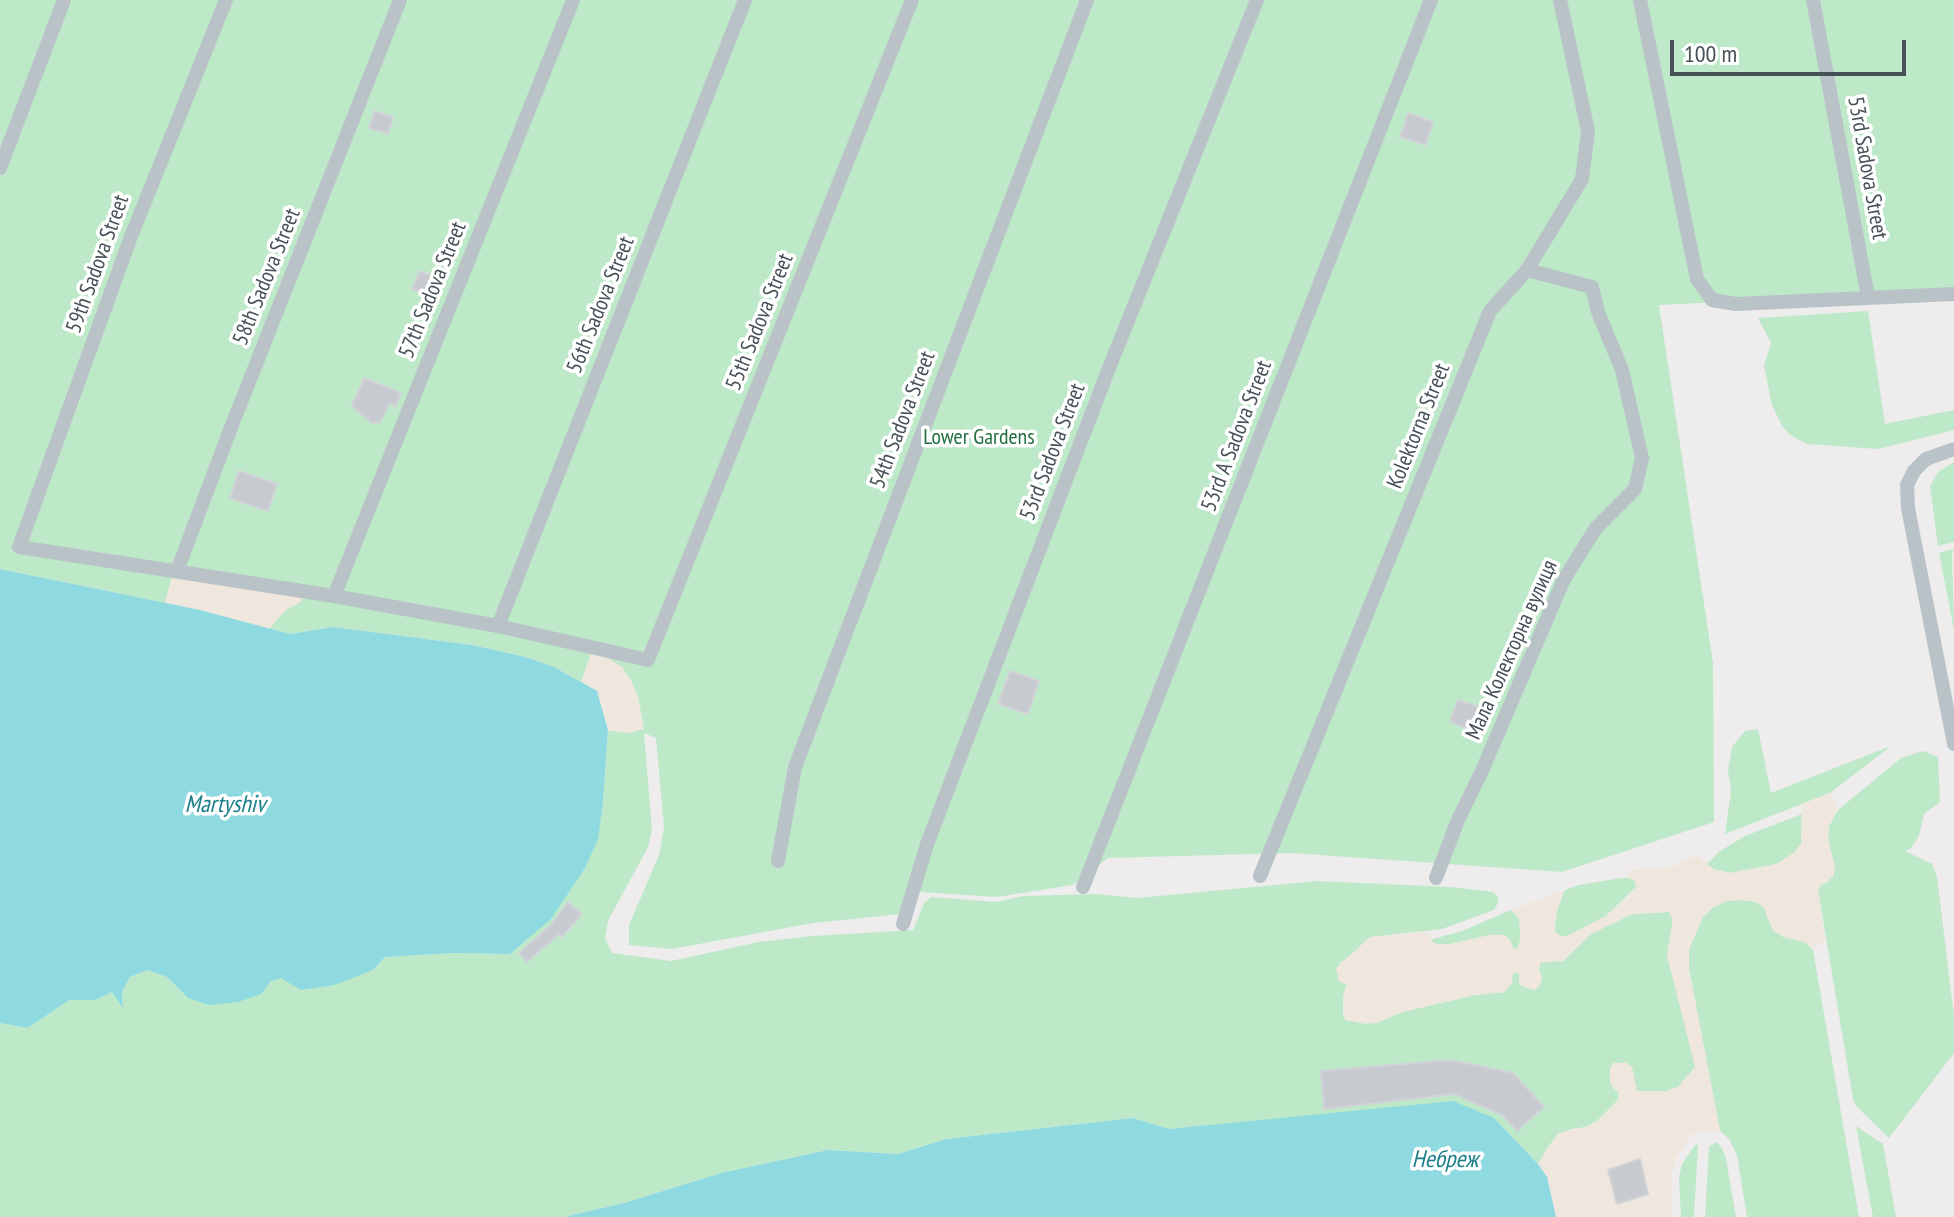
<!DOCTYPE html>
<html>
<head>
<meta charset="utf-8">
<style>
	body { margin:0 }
	#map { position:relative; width:1954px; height:1217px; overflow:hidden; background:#eeecec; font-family:"PT Sans Narrow",sans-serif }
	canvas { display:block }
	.scale { position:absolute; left:1670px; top:40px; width:236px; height:36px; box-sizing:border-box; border:4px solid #465157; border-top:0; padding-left:10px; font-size:24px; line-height:28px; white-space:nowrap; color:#465157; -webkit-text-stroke:6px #fff; paint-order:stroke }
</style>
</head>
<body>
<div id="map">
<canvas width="1954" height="1217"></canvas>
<div class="scale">100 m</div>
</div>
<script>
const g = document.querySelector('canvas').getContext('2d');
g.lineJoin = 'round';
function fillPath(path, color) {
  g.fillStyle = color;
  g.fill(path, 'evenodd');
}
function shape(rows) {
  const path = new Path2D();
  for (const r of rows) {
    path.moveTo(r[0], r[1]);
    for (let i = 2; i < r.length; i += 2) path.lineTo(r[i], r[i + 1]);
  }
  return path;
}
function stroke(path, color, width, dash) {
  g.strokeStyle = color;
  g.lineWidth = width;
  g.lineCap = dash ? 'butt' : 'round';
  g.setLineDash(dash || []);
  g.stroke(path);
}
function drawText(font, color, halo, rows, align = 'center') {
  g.font = font + ' "PT Sans Narrow",sans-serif';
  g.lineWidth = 7;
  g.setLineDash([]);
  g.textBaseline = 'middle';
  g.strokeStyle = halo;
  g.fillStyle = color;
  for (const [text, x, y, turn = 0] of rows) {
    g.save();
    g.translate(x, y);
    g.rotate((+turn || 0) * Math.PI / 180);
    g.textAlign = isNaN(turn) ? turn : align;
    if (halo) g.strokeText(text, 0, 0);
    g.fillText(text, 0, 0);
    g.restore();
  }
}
fillPath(shape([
	[0,0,1954,0,1954,291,1659,305,1713,663,1714,822,1562,872,1291,853,1108,858,1072,885,997,897,918,892,901,914,813,923,672,949,629,945,629,925,659,855,664,827,656,738,644,733,652,830,648,847,608,921,605,938,612,953,671,961,759,942,813,936,913,930,924,903,931,897,996,902,1023,896,1096,894,1138,898,1317,881,1451,887,1493,892,1498,897,1498,903,1494,910,1442,929,1370,937,1350,958,1339,963,1347,985,1343,996,1343,1015,1376,1023,1402,1012,1475,995,1504,992,1513,973,1539,969,1541,962,1563,961,1591,934,1632,914,1669,912,1673,920,1667,955,1696,1067,1678,1087,1667,1091,1637,1091,1633,1083,1634,1074,1610,1077,1613,1088,1619,1092,1618,1100,1597,1121,1586,1127,1570,1129,1550,1144,1538,1164,1494,1118,1298,1117,1169,1129,1133,1118,946,1139,898,1154,828,1150,721,1173,624,1203,564,1217,0,1217,0,1023,28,1028,69,1000,95,1000,112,992,123,1006,122,992,130,977,147,970,167,977,188,998,281,977,301,990,373,970,385,957,454,953,510,954,530,937,585,868,597,839,603,802,608,730,627,733,597,691,554,667,526,657,472,645,333,627,290,634,200,610,0,569],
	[1868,311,1885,424,1954,410,1954,430,1878,449,1807,444,1790,435,1782,426,1772,405,1764,366,1771,343,1758,318],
	[1954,462,1954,542,1938,546,1930,486,1938,472],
	[1954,549,1952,554,1954,630,1939,553],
	[1758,729,1771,793,1891,746,1830,793,1725,834,1731,791,1728,771,1732,747,1745,731],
	[1923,751,1938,757,1940,802,1924,814,1919,836,1911,848,1905,851,1932,864,1937,877,1954,1016,1954,1053,1889,1138,1856,1106,1853,1099,1818,890,1821,885,1828,882,1835,869,1828,838,1829,826,1838,810,1901,758],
	[1802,814,1801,844,1795,852,1777,864,1730,873,1713,869,1707,864,1720,851,1745,836],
	[1621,878,1629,878,1635,881,1636,887,1606,916,1567,936,1560,936,1555,932,1556,913,1565,890,1579,885],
	[1741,900,1756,902,1764,908,1768,919,1783,937,1806,942,1813,950,1859,1217,1747,1217,1737,1155,1729,1139,1720,1131,1689,969,1689,949,1703,917,1712,908,1726,901],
	[1511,910,1519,918,1520,928,1520,941,1517,949,1471,939,1451,944,1436,944,1430,940,1462,931],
	[1856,1126,1883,1144,1896,1217,1873,1217],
	[1716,1142,1722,1148,1726,1159,1736,1217,1705,1217,1709,1147],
	[1695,1145,1698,1145,1694,1217,1681,1217,1679,1177,1682,1164]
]), '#bde9c9');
fillPath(shape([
	[173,572,304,594,301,602,286,610,269,629,165,603],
	[591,653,608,658,622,667,631,680,638,696,644,729,627,733,608,730,597,691,581,682],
	[1830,793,1838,810,1829,826,1828,838,1835,869,1833,877,1821,885,1818,890,1825,940,1813,950,1805,942,1783,937,1773,930,1764,908,1756,902,1741,900,1726,901,1712,908,1703,917,1689,949,1689,969,1720,1131,1701,1131,1691,1135,1675,1160,1671,1175,1672,1217,1556,1217,1543,1170,1538,1164,1558,1133,1586,1127,1597,1121,1618,1100,1619,1092,1610,1084,1610,1069,1613,1063,1627,1063,1632,1067,1637,1091,1667,1091,1678,1087,1695,1067,1667,955,1673,920,1669,912,1632,914,1591,934,1562,961,1541,962,1539,969,1542,977,1540,985,1535,990,1523,987,1519,983,1519,973,1516,972,1513,973,1512,983,1504,992,1475,995,1402,1012,1376,1023,1366,1024,1345,1020,1343,996,1347,985,1339,981,1336,968,1370,937,1429,932,1430,940,1436,944,1451,944,1489,935,1504,935,1510,940,1514,949,1517,949,1520,941,1520,928,1519,918,1511,910,1565,890,1560,899,1554,926,1555,932,1560,936,1567,936,1606,916,1631,894,1636,887,1635,881,1629,878,1628,871,1675,866,1696,855,1713,869,1730,873,1777,864,1795,852,1801,844,1802,804]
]), '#efe7dd');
fillPath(shape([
	[0,569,200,610,290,634,333,627,472,645,526,657,554,667,597,691,608,730,603,802,598,839,585,868,551,919,510,954,454,953,385,957,373,970,334,985,301,990,281,978,271,981,261,994,238,1002,209,1005,188,998,167,977,147,970,130,977,122,992,123,1008,112,992,95,1000,69,1000,28,1028,0,1023],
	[1453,1101,1494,1118,1538,1164,1547,1177,1556,1217,564,1217,624,1203,721,1173,828,1150,898,1154,946,1139,1133,1118,1169,1129]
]), '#8fdae1');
const building = shape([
	[374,111,393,117,388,134,369,128,374,111],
	[1408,113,1433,122,1426,145,1400,137,1408,113],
	[420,271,444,280,434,297,412,289,420,271],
	[364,378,401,393,395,407,390,403,380,422,372,423,352,406,364,378],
	[239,471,277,484,268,511,230,498,239,471],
	[1010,671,1039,681,1028,714,998,704,1010,671],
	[1458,700,1479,707,1471,730,1450,722,1458,700],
	[568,902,582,914,562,937,559,934,527,962,519,953,550,926,568,902],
	[1451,1060,1513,1073,1544,1107,1517,1131,1502,1115,1454,1094,1324,1109,1321,1071,1451,1060],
	[1640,1159,1648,1194,1617,1204,1608,1170,1640,1159]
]);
fillPath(building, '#c7cace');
stroke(building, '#d0d3d7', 2);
stroke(shape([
	[226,0,130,239,19,547,334,596,498,626,648,660,912,0],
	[1640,0,1697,279,1712,300,1736,304,1954,294],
	[1813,0,1868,297],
	[0,168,64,0],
	[1954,449,1926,459,1914,471,1907,485,1908,508,1954,744],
	[177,571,232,425,400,0],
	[334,596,573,0],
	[498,626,745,0],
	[778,861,795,767,1087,0],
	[1260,876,1490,311,1527,270,1582,179,1588,131,1560,0],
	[1436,878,1458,820,1481,773,1564,579,1596,528,1635,489,1642,458,1622,370,1598,312,1592,287,1527,270],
	[1083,887,1431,0],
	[903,924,927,844,1109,368,1257,0]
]), '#b8c2c7', 14);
drawText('22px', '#465157', '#fff', [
	["53rd Sadova Street",1867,168,80],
	["59th Sadova Street",98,264,-70],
	["58th Sadova Street",267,277,-68],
	["57th Sadova Street",433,290,-68],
	["56th Sadova Street",601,305,-68],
	["55th Sadova Street",760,322,-68],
	["54th Sadova Street",903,420,-69],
	["Kolektorna Street",1419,426,-68],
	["53rd A Sadova Street",1237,436,-69],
	["53rd Sadova Street",1053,452,-69],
	["Мала Колекторна вулиця",1512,650,-66]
]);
drawText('22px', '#206f3e', '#fff', [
	["Lower Gardens",979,438]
]);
drawText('italic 24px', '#1a7f88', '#fff', [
	["Martyshiv",225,805],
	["Небреж",1445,1160]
]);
</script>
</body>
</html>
